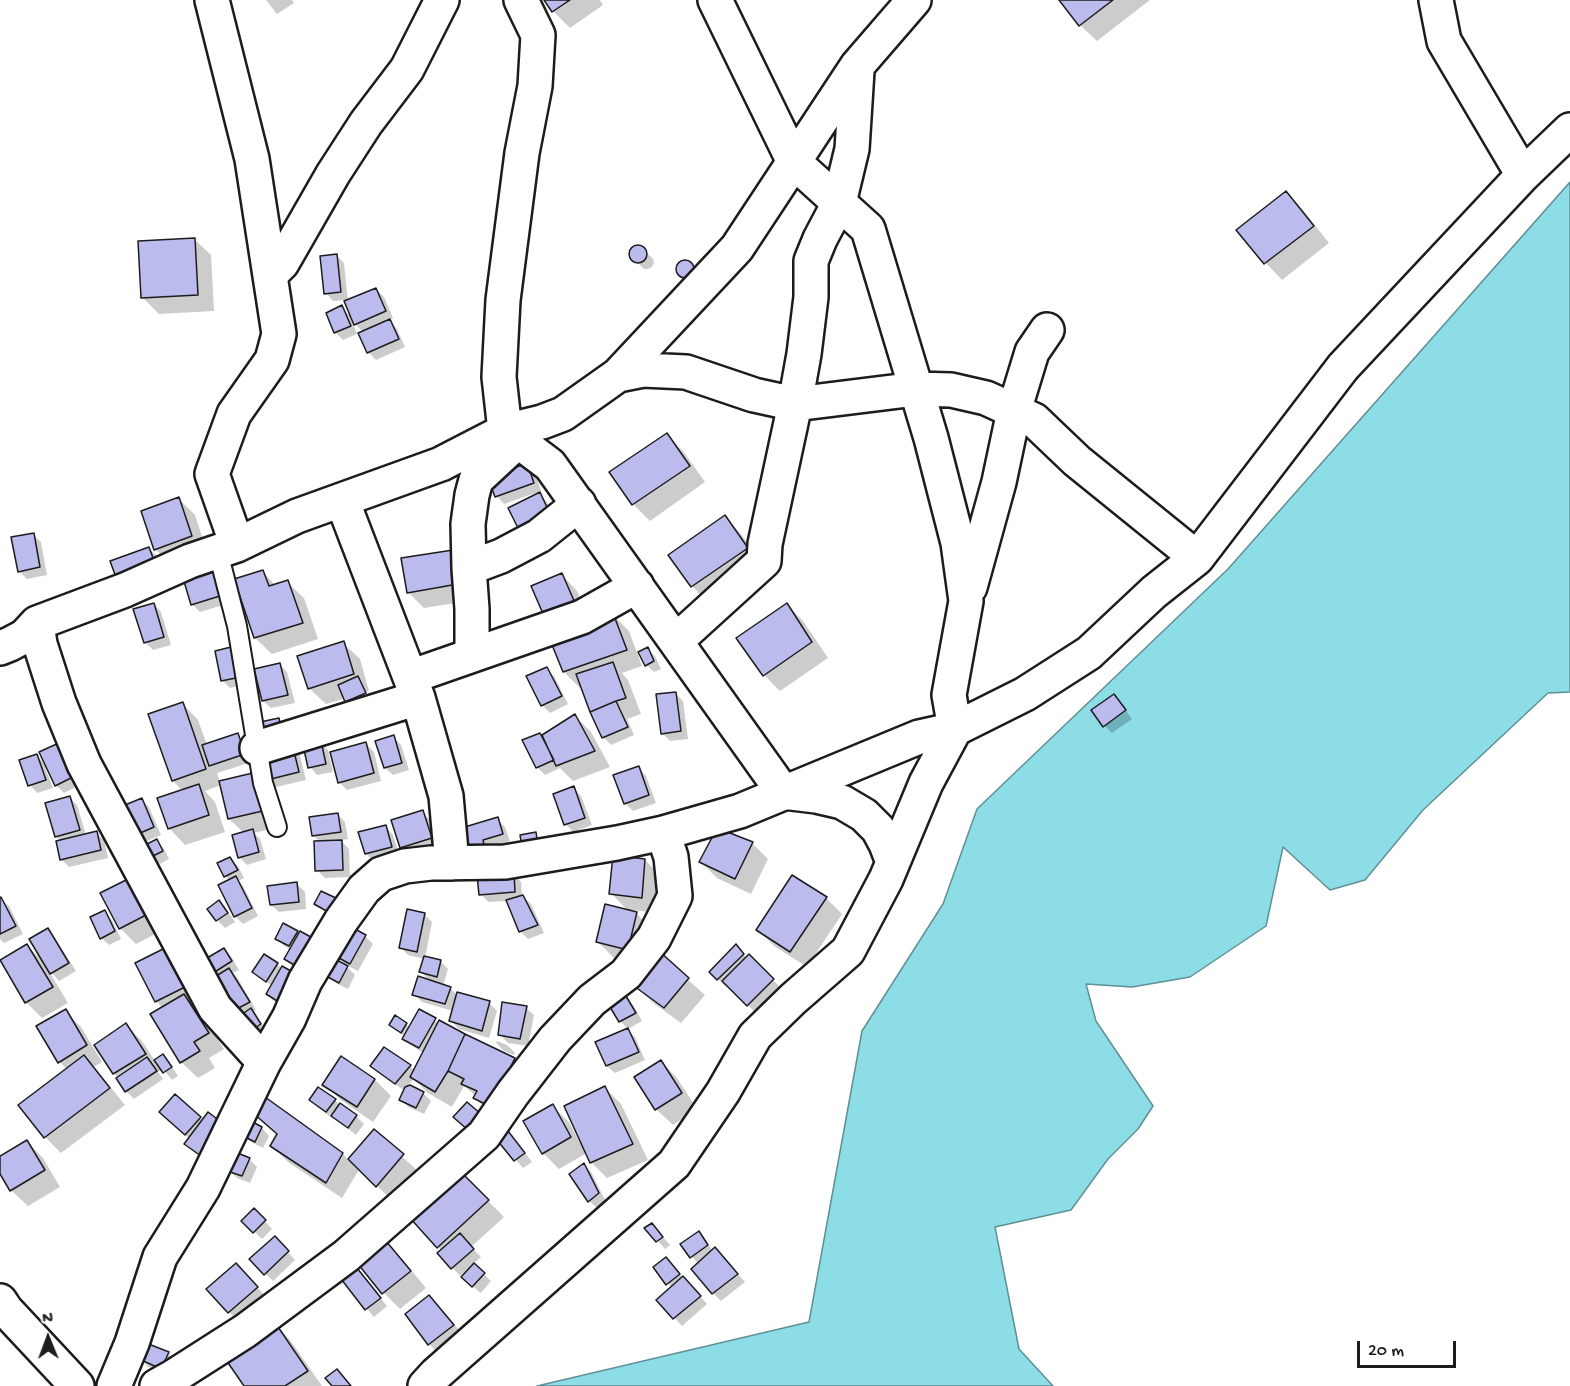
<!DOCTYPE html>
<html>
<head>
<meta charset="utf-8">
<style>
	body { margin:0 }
	#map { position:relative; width:1570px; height:1386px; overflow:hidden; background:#fff; font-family:"Gochi Hand",sans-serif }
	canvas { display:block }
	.north { position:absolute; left:18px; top:1308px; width:60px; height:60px; -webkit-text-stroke:4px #fff; paint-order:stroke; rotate:359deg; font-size:16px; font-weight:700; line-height:24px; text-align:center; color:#1c1c1c }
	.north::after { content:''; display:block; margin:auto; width:21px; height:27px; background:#1c1c1c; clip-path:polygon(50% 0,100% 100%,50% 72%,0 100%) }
	.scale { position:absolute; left:1357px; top:1341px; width:99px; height:27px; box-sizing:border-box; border:3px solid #1c1c1c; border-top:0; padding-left:8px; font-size:18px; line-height:21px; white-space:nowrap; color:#1c1c1c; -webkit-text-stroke:4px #fff; paint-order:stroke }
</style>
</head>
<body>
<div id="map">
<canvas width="1570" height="1386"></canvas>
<div class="north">N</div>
<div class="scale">20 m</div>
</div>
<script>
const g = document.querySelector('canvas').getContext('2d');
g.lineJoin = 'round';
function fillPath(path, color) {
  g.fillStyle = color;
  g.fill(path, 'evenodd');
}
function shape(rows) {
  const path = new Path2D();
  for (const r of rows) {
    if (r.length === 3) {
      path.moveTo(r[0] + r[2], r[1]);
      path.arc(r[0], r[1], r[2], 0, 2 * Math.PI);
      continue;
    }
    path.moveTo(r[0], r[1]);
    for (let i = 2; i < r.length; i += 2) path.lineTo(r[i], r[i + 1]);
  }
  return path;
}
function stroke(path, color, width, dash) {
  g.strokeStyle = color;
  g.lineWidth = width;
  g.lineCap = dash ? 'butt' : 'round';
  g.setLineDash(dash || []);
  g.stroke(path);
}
const water = shape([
	[1570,182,1570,692,1548,693,1423,810,1365,880,1330,890,1283,847,1266,926,1190,977,1132,987,1086,984,1096,1021,1153,1106,1138,1129,1108,1159,1071,1210,995,1227,1019,1349,1053,1386,537,1386,809,1322,862,1031,943,904,977,809,1228,569,1570,182]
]);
fillPath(water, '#8cdde6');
stroke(water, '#5f9095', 1.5);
fillPath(shape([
	[266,0,292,0,294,3,277,14],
	[546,0,600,0,603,5,570,28,553,11],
	[1061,0,1150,0,1097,41,1080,25],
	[1286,193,1302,209,1329,243,1282,280,1266,263,1239,231],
	[194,239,211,255,214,311,159,314,143,298],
	[636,247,641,247,653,259,654,263,652,267,648,269,644,269,632,257,631,253,632,249],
	[336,255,344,263,348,301,376,289,384,297,393,318,389,320,397,329,405,347,376,360,368,352,363,332,352,321,357,334,343,340,335,332,341,307,352,318,345,300,333,301,326,293],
	[684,262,689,262,701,274,687,281,679,273,678,268,680,264],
	[666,435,683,451,705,482,650,521,634,505,611,473],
	[527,465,535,473,541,491,504,504,497,496],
	[539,494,547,502,556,521,527,535,519,527],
	[179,499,195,515,207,552,172,565,155,549],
	[725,517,741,534,763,565,709,603,692,586,670,555],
	[33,535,41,542,47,575,27,579,19,571],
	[149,549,157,556,163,574,126,587],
	[452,552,474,600,424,608,408,592],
	[215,570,230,603,200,612,192,604],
	[263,572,276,586,287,582,304,598,318,639,272,654,255,638],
	[561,574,577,591,591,622,613,615,629,631,642,666,622,673,628,680,641,714,627,719,634,735,611,745,603,737,582,687,580,688,564,672,550,636],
	[154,604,161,612,171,645,153,650,145,642],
	[787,605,803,621,828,658,780,691,764,675],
	[343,643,360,659,369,691,326,704,309,688],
	[235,648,248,684,230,688,222,680],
	[647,649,655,656,661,669,654,672,647,665],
	[279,664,287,672,295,703,271,708,263,701],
	[546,669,554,676,568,704,550,713,542,705],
	[369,693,372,701,348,703],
	[675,693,683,701,688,739,670,741,662,733],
	[182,703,198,720,207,745,237,735,245,743,252,762,217,773,220,782,256,773,282,826,254,833,260,839,266,859,247,865,239,857,244,833,229,819,221,785,205,791,215,802,225,832,185,845,169,828,183,791,173,781],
	[1121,704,1132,719,1112,733,1105,726],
	[575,716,591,732,610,767,573,781,560,768,545,775,537,767,540,734,547,741],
	[393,737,401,745,409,770,393,775,385,768],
	[320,743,328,750,333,772,317,775,310,767],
	[291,744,299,752,306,780,276,787,268,780],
	[366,744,374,752,381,781,347,790,339,782],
	[41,753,84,783,64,793,56,785],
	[37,756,47,766,45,767,53,788,37,793,30,785],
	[639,768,646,776,656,803,633,811,625,803],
	[574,788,581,796,592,825,573,832,566,824],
	[69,797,77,805,86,835,96,833,104,840,108,858,69,867,61,859,61,841,56,836],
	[141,800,149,807,161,835,147,841,139,833],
	[422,812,430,820,439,846,409,855,401,847],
	[338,815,345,822,348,839,340,840,349,849,350,877,325,878,317,870,320,842,313,835],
	[497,819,505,827,510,841,490,847,465,850],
	[386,827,393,835,399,854,374,861,366,854],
	[156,841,164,849,169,859,160,864,152,856],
	[752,843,768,859,751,894,717,878,701,862],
	[230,859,238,866,244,878,238,881,243,886,258,916,243,924,235,916,230,881,226,876],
	[645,860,661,876,658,913,633,910,653,930,644,965,614,958,598,942,629,912,611,893],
	[513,874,521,882,522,896,531,904,544,933,528,939,520,931,507,901,488,902,481,894],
	[130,879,163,930,136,944,120,928],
	[297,884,305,892,306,909,279,912,271,905],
	[826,898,842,914,807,967,774,946,758,930],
	[0,899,9,906,23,934,4,943,0,939],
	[219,902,227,910,235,922,225,928,217,920],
	[104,912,112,920,121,939,109,945,101,938],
	[424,914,432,922,425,958,440,961,448,969,443,986,450,988,458,996,489,1003,497,1011,489,1038,459,1029,451,1021,453,1011,422,1002,414,994,431,982,421,972,424,959,408,955,401,948],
	[48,930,55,938,76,971,59,981,51,972,50,973,68,1003,42,1018,26,1002,27,946,43,961],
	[297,932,300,935,309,976,293,966,286,959,291,950,284,946,277,938],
	[365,936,373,944,358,971,346,965,339,957],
	[736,947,747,958,749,956,789,996,764,1021,727,985,726,987,711,972],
	[165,950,200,1004,195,1006,200,1012,224,1049,209,1058,215,1068,198,1078,181,1062,163,1008,156,1001],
	[224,950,232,958,239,970,233,973,237,977,256,1010,252,1012,268,1032,255,1041,211,974],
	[659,954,705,995,681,1023,652,1002,636,986],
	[265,956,282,968,290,1011,275,1002,267,994,272,986,254,972],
	[335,961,347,967,355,975,348,989,336,983,328,975],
	[626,998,633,1005,642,1021,628,1029,620,1021],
	[526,1008,534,1015,528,1046,508,1043,500,1035],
	[65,1011,81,1027,102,1062,94,1067,125,1105,61,1153,45,1137,20,1105,67,1070,60,1062,38,1027],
	[420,1011,435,1020,439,1024,514,1059,531,1076,491,1114,475,1098,476,1096,464,1086,452,1107,428,1093,414,1079,408,1085,423,1093,431,1101,424,1114,408,1107,401,1099,405,1091,380,1074,372,1066,384,1049,410,1066,415,1071,424,1053,412,1046,404,1038,405,1037,391,1025,396,1017,410,1028],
	[126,1025,142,1041,155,1061,163,1056,170,1064,178,1076,172,1080,163,1069,158,1072,163,1079,134,1099,126,1091,96,1045],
	[627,1029,635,1037,645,1060,615,1073,607,1066,597,1043],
	[497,1041,507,1045,515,1053,514,1055,504,1051,496,1043],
	[342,1058,375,1080,391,1096,373,1122,341,1100,324,1084],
	[661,1062,677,1078,697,1109,673,1125,656,1109],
	[605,1088,621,1104,648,1160,607,1178,591,1162,587,1153,559,1169,543,1153,552,1106,569,1122,580,1143,582,1142],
	[176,1096,203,1121,209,1163,186,1144,190,1139,169,1120],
	[265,1099,343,1154,349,1161,374,1131,419,1172,393,1202,360,1168,342,1198,288,1162,272,1146,278,1135],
	[311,1100,335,1100,340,1106,356,1116,364,1124,356,1135,335,1118,334,1119,318,1108],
	[250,1122,262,1128,269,1136,263,1148,251,1142,243,1135],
	[499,1140,516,1141,532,1162,523,1168],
	[27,1142,43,1158,60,1187,28,1206,11,1190,0,1171,0,1158],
	[249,1159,257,1167,250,1183,237,1178,229,1170],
	[584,1165,591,1172,606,1202,597,1208,589,1201],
	[460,1173,504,1217,471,1247,481,1257,473,1264,491,1281,481,1293,471,1285,469,1270,468,1269,460,1276,439,1253,442,1251,412,1218],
	[254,1210,272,1229,262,1239,243,1221],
	[652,1225,670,1245,665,1249,647,1228],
	[699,1233,706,1241,713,1251,723,1257,745,1282,721,1301,713,1293,698,1264,682,1244],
	[275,1238,295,1260,273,1281,251,1259],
	[386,1243,402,1259,426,1288,400,1309,384,1293],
	[666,1259,707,1304,682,1326,658,1300,672,1288,655,1267],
	[236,1265,273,1304,245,1328,229,1312],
	[353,1265,387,1306,374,1317,340,1276],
	[429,1297,445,1313,469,1342,445,1360,429,1344],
	[274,1323,290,1340,322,1386,246,1386],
	[168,1354,176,1361,169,1376,148,1367,141,1359]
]), '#0003');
const building = shape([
	[544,0,570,0,552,12,544,0],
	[1059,0,1113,0,1079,26,1059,0],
	[1286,191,1314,226,1264,264,1236,230,1286,191],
	[195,238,198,295,141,298,138,241,195,238],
	[638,254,9],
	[337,254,341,292,324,294,320,256,337,254],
	[685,269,9],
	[376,288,386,311,354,325,344,301,376,288],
	[342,305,351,326,334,333,326,313,342,305],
	[390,319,399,339,367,353,358,333,390,319],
	[667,433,690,466,632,505,609,472,667,433],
	[527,463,534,483,495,497,488,478,527,463],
	[540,492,550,514,518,528,508,508,540,492],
	[179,497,192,536,154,550,141,511,179,497],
	[725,515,748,548,691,587,668,555,725,515],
	[34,533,40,567,18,572,11,537,34,533],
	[149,547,156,566,117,580,110,561,149,547],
	[453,550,458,584,407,593,401,558,453,550],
	[215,568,223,595,191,605,183,578,215,568],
	[263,570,269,586,288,580,303,623,254,638,234,579,263,570],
	[562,573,578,610,547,623,531,586,562,573],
	[154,603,164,637,144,643,133,609,154,603],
	[787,603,812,642,763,676,736,638,787,603],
	[613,613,627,650,563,672,548,635,613,613],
	[344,641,354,674,308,689,297,656,344,641],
	[235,646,241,677,221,681,215,651,235,646],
	[648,647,654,661,645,666,638,652,648,647],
	[613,662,626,698,616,701,590,712,576,674,613,662],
	[280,663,288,695,262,701,254,669,280,663],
	[547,667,562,696,541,706,526,676,547,667],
	[358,676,366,693,345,702,338,685,358,676],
	[676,692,681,731,661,734,656,694,676,692],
	[1114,694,1126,710,1103,727,1091,710,1114,694],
	[616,701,628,727,602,738,590,712,616,701],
	[183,702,206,769,172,781,148,714,183,702],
	[575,714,595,751,556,766,542,735,575,714],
	[279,718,282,733,263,738,260,722,279,718],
	[238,733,245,754,209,766,202,745,238,733],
	[540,733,554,760,536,768,522,740,540,733],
	[394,735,402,763,384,768,375,741,394,735],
	[321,741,326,764,308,768,303,745,321,741],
	[61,742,77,775,55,786,39,752,61,742],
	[366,742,374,773,338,783,330,752,366,742],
	[292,743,299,772,267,780,259,751,292,743],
	[37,754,46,780,28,786,19,760,37,754],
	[639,766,649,795,624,804,613,775,639,766],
	[257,772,267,810,228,819,219,781,257,772],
	[199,784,209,815,168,829,157,798,199,784],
	[574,786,585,818,564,825,553,794,574,786],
	[70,796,80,830,55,837,45,803,70,796],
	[142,798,154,827,138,834,125,805,142,798],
	[423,810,432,838,400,848,391,820,423,810],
	[338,813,341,832,312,836,309,817,338,813],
	[498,817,503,834,483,840,484,845,464,850,458,829,498,817],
	[386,825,392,847,365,854,358,832,386,825],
	[717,828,753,842,735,879,699,862,717,828],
	[253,829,259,852,238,858,232,835,253,829],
	[97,831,101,850,60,860,56,841,97,831],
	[536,832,538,845,522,848,520,835,536,832],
	[157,839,163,851,151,857,145,845,157,839],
	[342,840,343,870,315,871,314,841,342,840],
	[613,855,645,859,642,898,609,894,613,855],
	[230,857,238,870,224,877,217,863,230,857],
	[514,873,515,892,479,895,477,875,514,873],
	[792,875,827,897,790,952,756,930,792,875],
	[236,876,252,908,234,917,218,885,236,876],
	[130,878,148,914,119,929,100,893,130,878],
	[297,882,299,902,270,905,267,886,297,882],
	[321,891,338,899,330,913,314,904,321,891],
	[523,895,538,925,519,932,506,900,523,895],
	[1,897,16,926,0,934,0,898,1,897],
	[219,900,228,913,216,921,207,909,219,900],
	[605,904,637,912,628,950,596,942,605,904],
	[407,909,425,913,417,952,399,948,407,909],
	[105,910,115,931,100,939,90,917,105,910],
	[283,923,298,931,289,946,275,939,283,923],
	[48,928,69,963,50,974,29,939,48,928],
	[353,928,366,935,350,964,337,957,353,928],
	[300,931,318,941,301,969,284,959,300,931],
	[27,944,53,987,25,1003,0,960,27,944],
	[736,944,744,954,717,980,709,972,736,944],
	[165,948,185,987,155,1002,135,963,165,948],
	[224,948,232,961,210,975,202,961,224,948],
	[659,951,689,978,664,1008,634,986,659,951],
	[264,954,278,963,266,982,252,972,264,954],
	[749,954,774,979,747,1006,722,981,749,954],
	[424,956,441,960,437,977,419,972,424,956],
	[335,959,348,966,339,983,326,976,335,959],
	[282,966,298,975,282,1004,266,994,282,966],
	[229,968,250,1002,233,1011,213,978,229,968],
	[418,976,451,987,445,1004,412,995,418,976],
	[457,992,490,1001,482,1031,449,1021,457,992],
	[184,994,209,1033,194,1042,200,1051,180,1063,150,1014,184,994],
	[626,996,636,1013,619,1022,610,1007,626,996],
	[502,1002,527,1006,520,1039,498,1035,502,1002],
	[251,1008,261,1024,246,1034,235,1019,251,1008],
	[66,1009,87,1045,58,1063,36,1026,66,1009],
	[419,1009,436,1018,419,1048,402,1039,419,1009],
	[395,1015,407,1023,401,1033,389,1025,395,1015],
	[439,1020,465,1034,448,1071,435,1092,410,1077,439,1020],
	[126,1023,146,1054,113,1074,94,1045,126,1023],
	[628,1028,639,1052,606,1066,595,1042,628,1028],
	[465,1034,515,1058,491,1107,473,1098,477,1091,461,1084,464,1079,448,1071,465,1034],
	[384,1047,411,1065,395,1084,370,1066,384,1047],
	[163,1054,172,1067,163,1073,154,1060,163,1054],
	[84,1055,110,1088,44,1138,18,1105,84,1055],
	[341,1056,375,1079,357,1107,322,1085,341,1056],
	[147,1057,157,1071,125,1092,116,1078,147,1057],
	[661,1060,682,1093,655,1110,634,1077,661,1060],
	[410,1085,424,1092,416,1108,399,1100,405,1087,410,1085],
	[605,1086,633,1144,590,1163,564,1106,605,1086],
	[318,1087,336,1099,326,1112,309,1100,318,1087],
	[175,1094,201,1117,185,1135,159,1112,175,1094],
	[265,1097,343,1153,326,1183,270,1146,277,1134,253,1113,265,1097],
	[467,1102,481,1114,468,1130,453,1117,467,1102],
	[340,1103,357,1115,348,1128,331,1116,340,1103],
	[553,1104,571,1137,542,1154,523,1121,553,1104],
	[208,1112,225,1125,201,1156,184,1144,208,1112],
	[249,1120,262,1127,255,1142,241,1135,249,1120],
	[374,1129,404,1154,376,1187,348,1159,374,1129],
	[508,1131,525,1153,514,1161,497,1140,508,1131],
	[27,1140,45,1170,10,1191,0,1174,0,1156,27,1140],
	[235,1152,250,1158,242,1176,227,1171,235,1152],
	[584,1163,599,1193,588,1202,569,1174,584,1163],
	[460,1171,489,1200,437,1248,410,1218,460,1171],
	[254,1208,266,1220,253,1233,241,1221,254,1208],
	[652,1223,663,1237,656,1242,644,1228,652,1223],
	[699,1231,708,1245,690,1258,680,1244,699,1231],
	[460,1233,474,1249,451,1269,437,1253,460,1233],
	[275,1236,289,1251,264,1275,249,1259,275,1236],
	[386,1241,411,1271,382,1294,358,1264,386,1241],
	[715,1247,738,1274,712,1294,691,1269,715,1247],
	[666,1257,680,1274,666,1285,653,1267,666,1257],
	[236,1263,258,1287,228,1313,206,1289,236,1263],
	[353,1263,381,1298,365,1310,338,1275,353,1263],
	[474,1263,485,1273,472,1287,461,1277,474,1263],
	[683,1276,701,1296,673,1319,656,1300,683,1276],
	[429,1295,454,1325,428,1345,405,1314,429,1295],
	[274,1321,308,1371,285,1386,244,1386,224,1357,274,1321],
	[146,1343,169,1352,161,1369,139,1359,146,1343],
	[337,1369,351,1386,332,1386,325,1378,337,1369]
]);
fillPath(building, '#bcbbed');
stroke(building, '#1c1c1c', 1.5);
const service = shape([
	[218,552,237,626,263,783,277,827]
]);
const minor = shape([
	[212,0,252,159,279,334,272,360,234,414,212,474,237,545],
	[521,0,538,35,535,86,522,153,503,300,499,377,505,431,550,465,783,792,816,796,842,802,864,815,878,829,886,844,893,862],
	[1436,0,1444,41,1523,175],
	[270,275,282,263,333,174,366,123,407,69,442,0],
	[618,375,643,370,686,372,754,395,795,404,916,389,951,390,986,398,1034,420,1077,461,1197,558],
	[342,500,418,698,446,796,452,863],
	[469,568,501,556,539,536,579,504],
	[970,587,999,482,1014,411,1032,352,1047,330],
	[676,641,764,561,765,544,795,404,804,354,811,297,811,261,820,239,839,203,852,149,857,71],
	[0,648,10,644,25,636,37,623],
	[472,655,472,609,469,568,468,524,472,495,476,480,518,441],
	[410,677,582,617,637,586],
	[257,748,418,698],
	[264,1062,215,1008,84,764,59,703,40,644,37,623,125,590,190,561,237,545,297,516,441,464,505,431,542,422,563,414,618,375,737,248,857,66,914,0],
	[0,1301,6,1310,77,1386],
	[114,1386,132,1343,160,1257,203,1188,264,1062,289,1018,305,981,341,921,364,889,381,874,405,866,431,863,505,862,617,843,663,833,740,811,919,737,955,729,949,695,966,601,958,543,931,438,868,229,794,162,715,0],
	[157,1386,173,1377,245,1331,346,1256,484,1135,513,1093,555,1039,592,1000,626,974,654,938,675,896,671,857,663,833],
	[425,1386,436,1374,674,1164,723,1092,755,1036,793,999,848,951,886,879,926,783,955,729,1025,694,1089,653,1154,592,1197,558,1343,367,1523,175,1570,130]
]);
stroke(service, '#1c1c1c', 22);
stroke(minor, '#1c1c1c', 38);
stroke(service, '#fff', 18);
stroke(minor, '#fff', 33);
</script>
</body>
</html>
